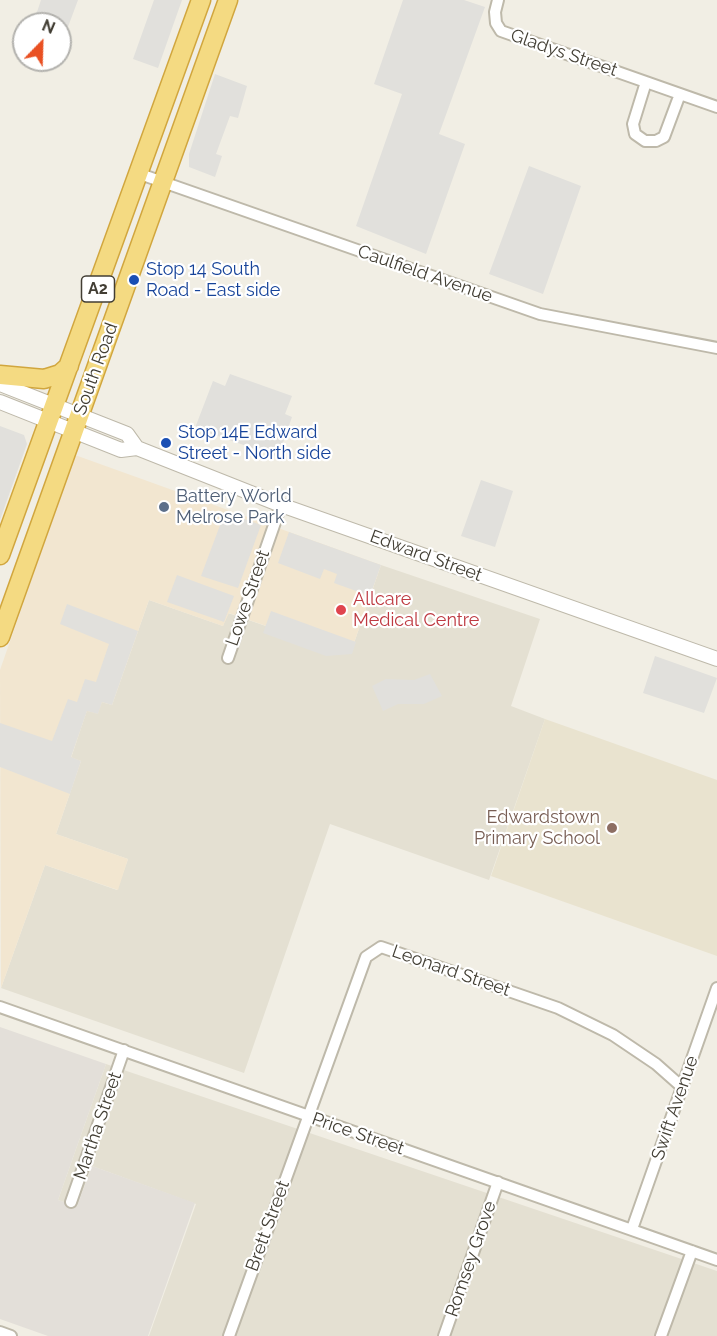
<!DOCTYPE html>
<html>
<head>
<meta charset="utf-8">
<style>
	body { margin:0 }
	#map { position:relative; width:717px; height:1336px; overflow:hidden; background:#f1eee4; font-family:Raleway,sans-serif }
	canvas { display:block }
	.north { position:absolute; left:12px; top:12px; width:60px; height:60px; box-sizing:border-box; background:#fff; border:2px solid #b3b2ae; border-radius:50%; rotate:23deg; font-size:16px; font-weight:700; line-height:24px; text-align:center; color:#423e34 }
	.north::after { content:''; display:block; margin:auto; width:21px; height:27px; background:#e95022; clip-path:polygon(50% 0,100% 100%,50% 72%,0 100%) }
</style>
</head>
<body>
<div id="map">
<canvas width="717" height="1336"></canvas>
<div class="north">N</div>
</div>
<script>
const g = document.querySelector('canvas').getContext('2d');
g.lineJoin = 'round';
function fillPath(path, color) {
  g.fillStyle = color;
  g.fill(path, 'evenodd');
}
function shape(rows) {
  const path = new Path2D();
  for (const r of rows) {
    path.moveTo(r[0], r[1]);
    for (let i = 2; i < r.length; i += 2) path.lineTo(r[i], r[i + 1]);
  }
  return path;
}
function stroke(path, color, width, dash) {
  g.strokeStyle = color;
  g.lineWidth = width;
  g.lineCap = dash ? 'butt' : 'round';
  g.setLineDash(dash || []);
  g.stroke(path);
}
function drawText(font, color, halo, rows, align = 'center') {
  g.font = font + ' Raleway,sans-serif';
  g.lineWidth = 4.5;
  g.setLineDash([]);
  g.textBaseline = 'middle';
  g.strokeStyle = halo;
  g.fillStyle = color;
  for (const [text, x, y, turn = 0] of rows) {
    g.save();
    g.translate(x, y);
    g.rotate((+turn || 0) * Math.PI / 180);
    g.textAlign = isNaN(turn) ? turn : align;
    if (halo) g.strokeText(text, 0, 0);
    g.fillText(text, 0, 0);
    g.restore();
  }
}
fillPath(shape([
	[381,565,540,619,511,706,545,719,489,880,330,824,244,1073,1,988,45,865,117,890,128,859,56,834,81,761,71,758,87,710,102,702,112,705,149,600,223,626,228,613,327,647,354,643],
	[106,1064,717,1271,717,1336,149,1336,196,1204,92,1166,77,1207,58,1200]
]), '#e4e0d2');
fillPath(shape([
	[75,455,381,565,354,643,327,647,229,613,223,626,149,600,112,705,102,702,98,714,87,711,71,757,81,761,56,834,128,859,118,890,45,865,1,988,0,670]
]), '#f2e6d0');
fillPath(shape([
	[0,1027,106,1064,58,1200,77,1206,92,1166,195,1203,148,1336,48,1336,0,1319]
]), '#e3dfd9');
fillPath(shape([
	[545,719,717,780,717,956,491,876]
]), '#e9e3cf');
fillPath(shape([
	[41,0,78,0,62,43,60,42,60,24,33,24],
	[154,0,182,0,158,68,133,59],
	[403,0,464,0,485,7,439,134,465,144,426,254,356,226,402,94,374,84],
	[215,74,247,86,238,118,230,116,216,154,222,156,215,177,189,167,189,154],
	[529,166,581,186,543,294,489,274],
	[230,374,292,396,285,414,292,417,278,457,195,428,213,381,225,386],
	[0,426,24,435,27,444,0,520],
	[481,480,513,491,495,547,461,536],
	[225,512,261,525,238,588,201,576],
	[289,532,381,565,370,596,334,583,337,574,324,569,320,579,278,563],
	[177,575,234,596,224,622,167,602],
	[67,604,138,631,112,705,102,702,98,714,87,711,71,757,81,761,70,794,0,767,0,723,52,741,68,699,77,702,85,679,96,682,109,644,60,624],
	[271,611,356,642,352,654,326,656,263,633],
	[655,656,717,678,704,713,643,693],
	[430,674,442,696,424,704,398,704,383,711,372,686,386,679,414,680]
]), '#e1e0dc');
const minor = shape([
	[498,0,495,12,496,23,501,31,717,107],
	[646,82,633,124,635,134,645,141,656,141,664,137,680,94],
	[140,174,540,314,717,348],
	[228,658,281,505],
	[0,1007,717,1260],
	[71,1202,124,1050],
	[632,1229,717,988],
	[0,1332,11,1336],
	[229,1336,366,957,381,947,558,1008,613,1035,656,1064,682,1087],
	[444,1336,498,1182],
	[661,1336,692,1251]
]);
const tertiary = shape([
	[0,384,127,434,137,448],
	[0,402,121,450,137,448,281,505,717,659]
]);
const trunk = shape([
	[0,375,44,379,60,374,69,366],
	[0,555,201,0],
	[0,637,228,0]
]);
stroke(minor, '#beb9aa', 14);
stroke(tertiary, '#beb9aa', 16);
stroke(trunk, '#d1a63e', 21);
stroke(minor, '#fff', 10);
stroke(tertiary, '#fff', 14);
stroke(trunk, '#f4da82', 18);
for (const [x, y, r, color] of [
	[134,280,6,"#1a4fb4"],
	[166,443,6,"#1a4fb4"],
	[164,507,6,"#5c6f8a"],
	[341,610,6,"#e0444e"],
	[612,828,6,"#8d6e63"]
]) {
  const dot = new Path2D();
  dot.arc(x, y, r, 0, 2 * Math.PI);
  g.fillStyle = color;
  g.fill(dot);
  stroke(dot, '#fff', 2);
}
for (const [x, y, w] of [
	[98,289,33]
]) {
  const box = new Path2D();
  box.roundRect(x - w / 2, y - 13, w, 26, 4.5);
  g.fillStyle = '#fff';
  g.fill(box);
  stroke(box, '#423e34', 1.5);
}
drawText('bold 16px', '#423e34', null, [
	["A2",98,289]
]);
drawText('18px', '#423e34', '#fff', [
	["Gladys Street",564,53,19],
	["Caulfield Avenue",425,274,19],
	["South Road",96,369,-70],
	["Edward Street",426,556,20],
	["Lowe Street",248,598,-71],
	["Leonard Street",451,971,19],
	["Swift Avenue",675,1108,-71],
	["Martha Street",98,1126,-71],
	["Price Street",358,1134,19],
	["Brett Street",268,1226,-70],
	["Romsey Grove",471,1259,-71]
]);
drawText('18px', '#164399', '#fff', [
	["Stop 14 South",146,270],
	["Road - East side",146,291],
	["Stop 14E Edward",178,433],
	["Street - North side",178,454]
], 'left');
drawText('18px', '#4e5e75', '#fff', [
	["Battery World",176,497],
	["Melrose Park",176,518]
], 'left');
drawText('18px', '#be3a42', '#fff', [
	["Allcare",353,600],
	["Medical Centre",353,621]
], 'left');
drawText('18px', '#785e54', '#fff', [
	["Edwardstown",600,818],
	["Primary School",600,839]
], 'right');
</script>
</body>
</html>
